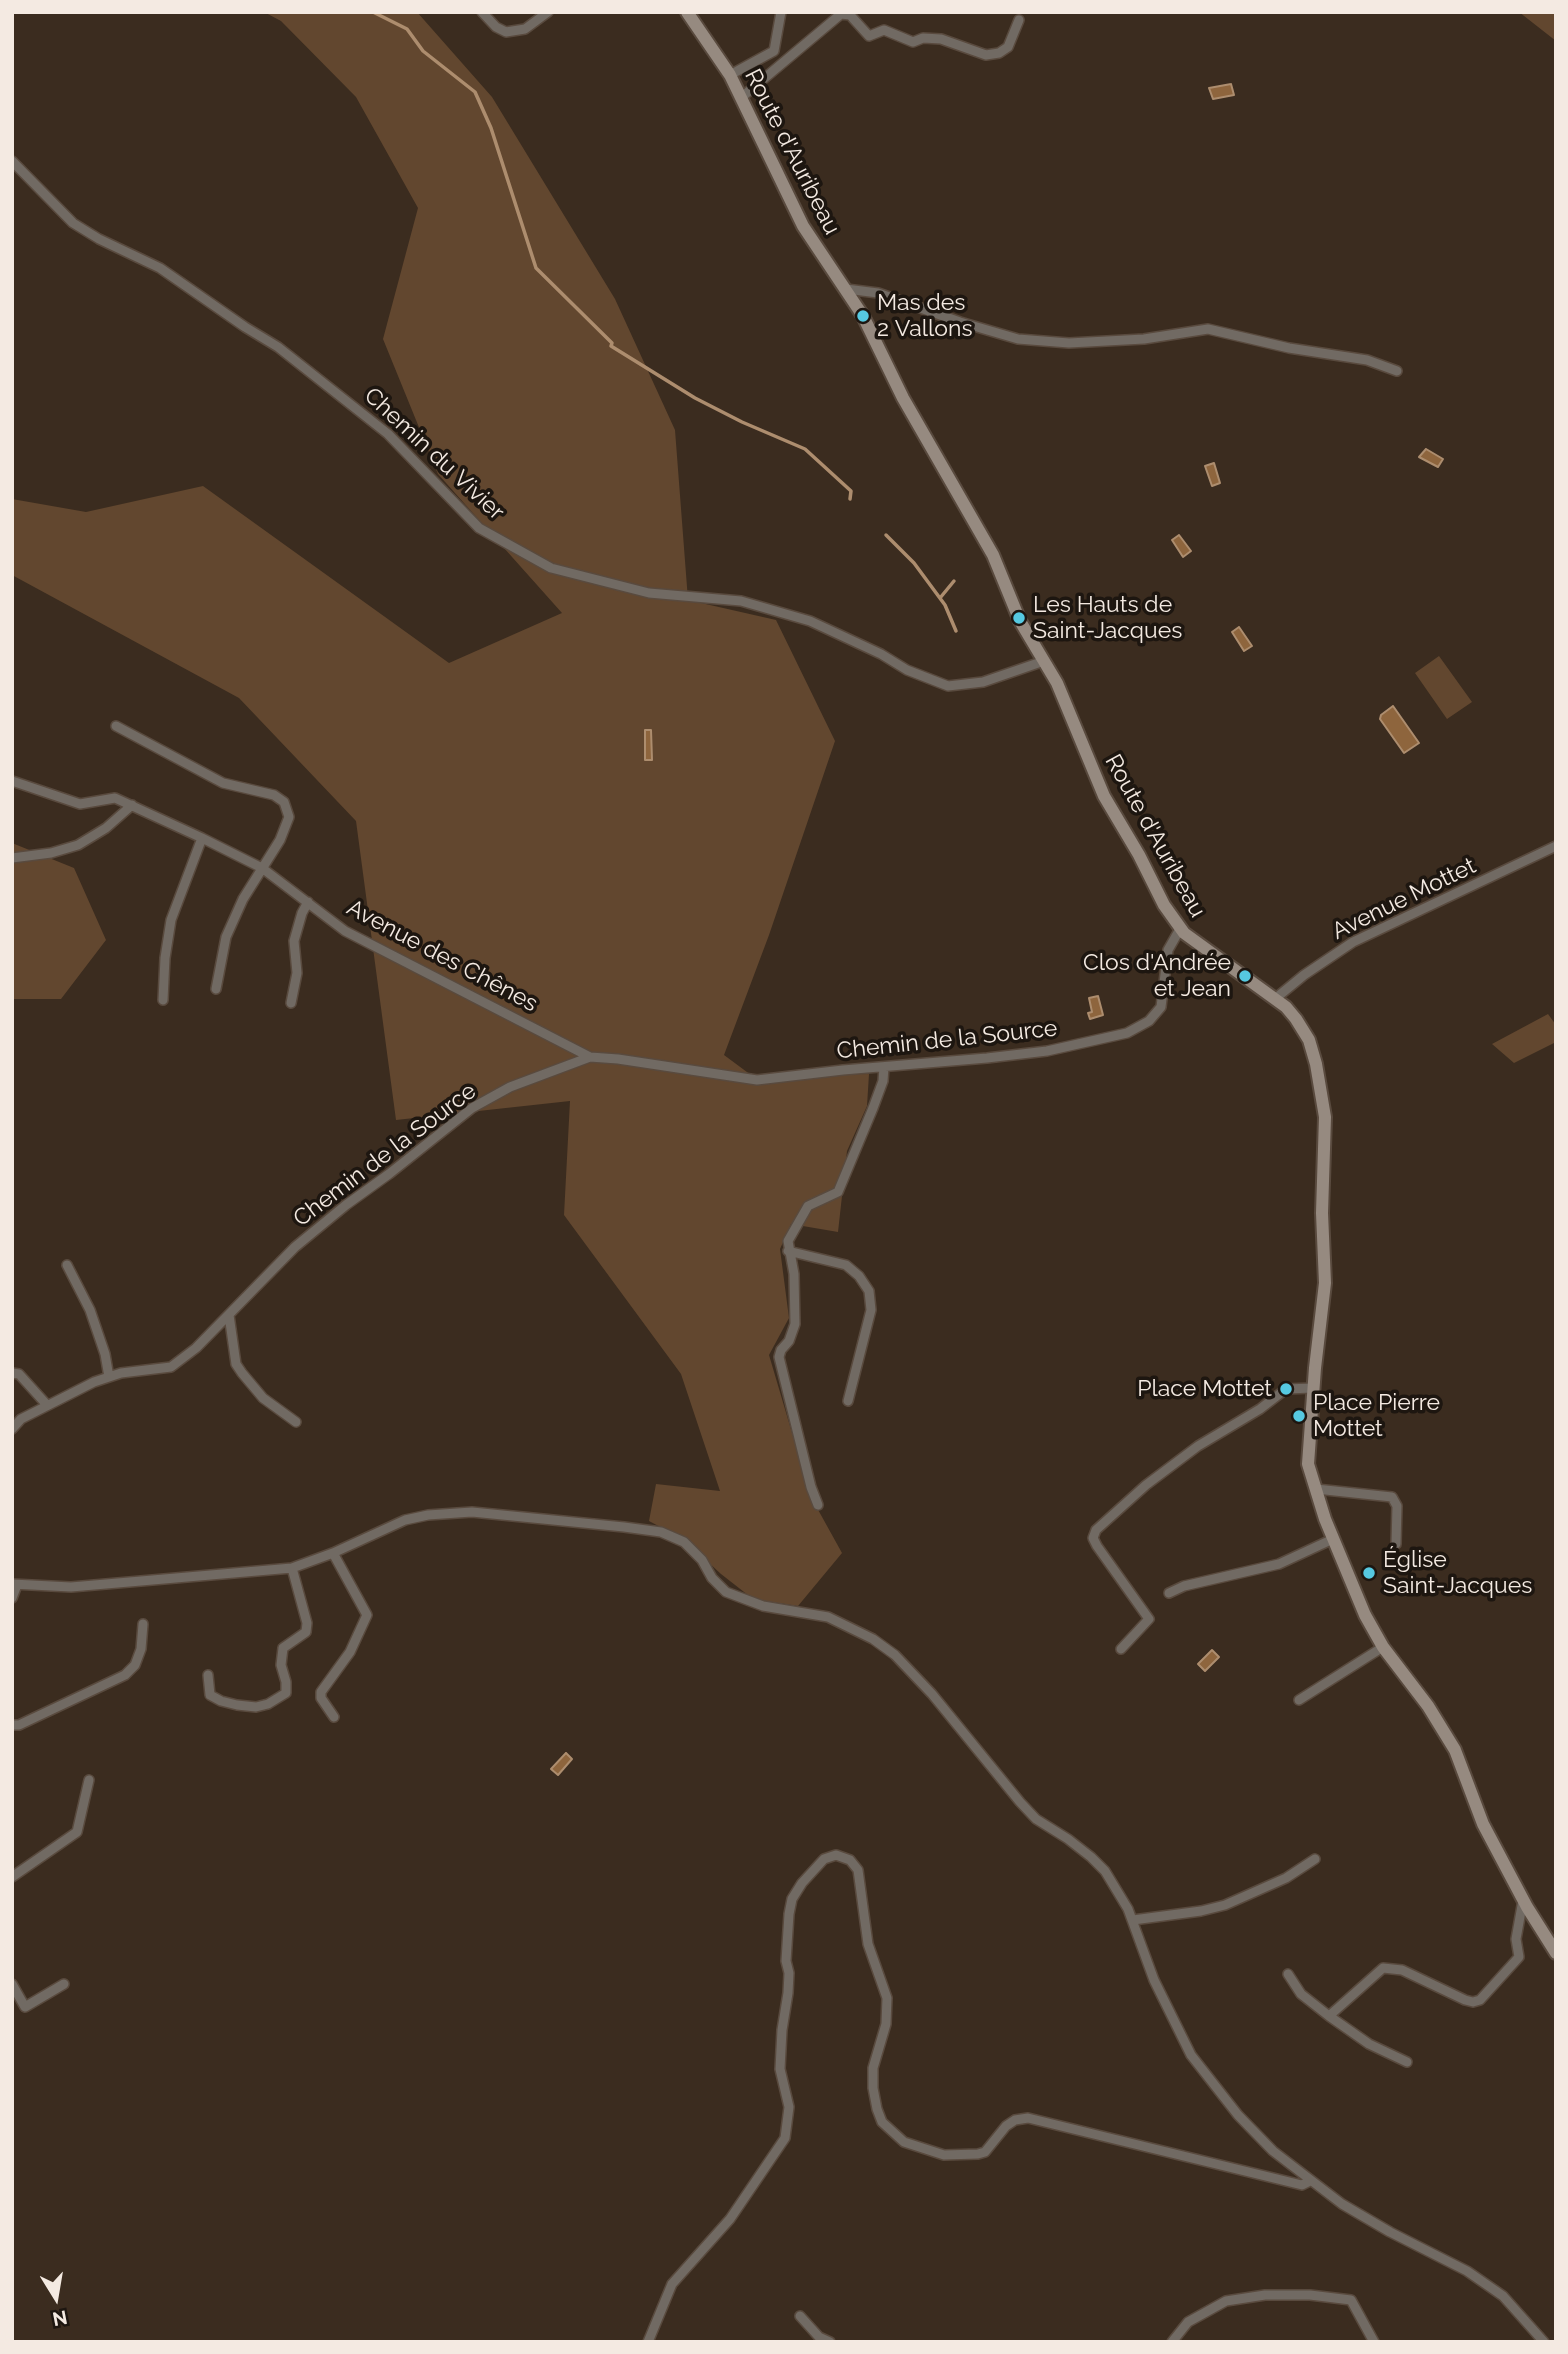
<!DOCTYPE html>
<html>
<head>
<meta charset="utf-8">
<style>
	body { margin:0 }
	#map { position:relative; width:1568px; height:2354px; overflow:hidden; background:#3b2c1f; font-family:Raleway,sans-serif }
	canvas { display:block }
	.frame { position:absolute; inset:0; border:14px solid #f4eae2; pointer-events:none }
	.north { position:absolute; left:21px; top:2263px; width:70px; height:70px; -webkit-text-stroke:5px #1d1610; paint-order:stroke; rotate:169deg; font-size:19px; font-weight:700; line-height:28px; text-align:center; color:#f4eae2 }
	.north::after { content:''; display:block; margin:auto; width:24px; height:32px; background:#f4eae2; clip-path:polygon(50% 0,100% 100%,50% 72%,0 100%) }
</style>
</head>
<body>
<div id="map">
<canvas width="1568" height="2354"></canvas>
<div class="frame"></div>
<div class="north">N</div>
</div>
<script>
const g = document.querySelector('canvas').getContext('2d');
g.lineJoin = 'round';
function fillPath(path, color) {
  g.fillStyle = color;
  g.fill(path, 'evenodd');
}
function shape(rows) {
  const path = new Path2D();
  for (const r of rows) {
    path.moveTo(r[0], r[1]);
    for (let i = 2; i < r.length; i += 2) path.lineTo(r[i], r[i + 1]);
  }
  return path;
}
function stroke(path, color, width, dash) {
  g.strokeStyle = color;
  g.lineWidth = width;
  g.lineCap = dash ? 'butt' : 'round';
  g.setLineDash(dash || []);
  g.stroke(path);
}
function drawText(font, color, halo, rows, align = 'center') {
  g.font = font + ' Raleway,sans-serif';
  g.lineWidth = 7;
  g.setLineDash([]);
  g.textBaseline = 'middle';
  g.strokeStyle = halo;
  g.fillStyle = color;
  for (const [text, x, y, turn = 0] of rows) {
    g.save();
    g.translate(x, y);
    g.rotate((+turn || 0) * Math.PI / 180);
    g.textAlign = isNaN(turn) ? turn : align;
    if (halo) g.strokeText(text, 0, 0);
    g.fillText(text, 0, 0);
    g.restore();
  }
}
fillPath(shape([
	[264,12,417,12,492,97,615,299,675,430,688,600,776,620,835,741,769,935,724,1055,751,1075,869,1074,867,1106,847,1151,838,1232,791,1224,780,1249,789,1318,769,1355,811,1497,842,1553,798,1606,753,1599,721,1574,683,1539,649,1521,656,1484,720,1491,681,1374,564,1215,570,1101,396,1120,356,821,239,698,12,575,12,499,86,512,203,486,449,663,562,613,438,474,383,339,418,208,356,97,281,21],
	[1519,12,1556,12,1556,41],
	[1439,656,1472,702,1447,719,1415,673],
	[12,843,74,868,106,940,61,999,12,999],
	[1548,1014,1556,1025,1556,1042,1514,1063,1492,1044]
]), '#62472f');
const water = shape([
	[1231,84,1234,95,1213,99,1209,88,1231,84],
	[1426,449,1443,459,1438,467,1419,457,1426,449],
	[1214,463,1220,483,1212,486,1205,466,1214,463],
	[1179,535,1191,551,1183,557,1172,540,1179,535],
	[1239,627,1252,646,1244,651,1232,632,1239,627],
	[1393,706,1419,743,1404,753,1380,719,1381,715,1393,706],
	[645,730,651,730,652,760,645,760,645,730],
	[1098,996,1103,1015,1090,1019,1088,1013,1092,1012,1089,998,1098,996],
	[1212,1650,1219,1657,1205,1671,1198,1664,1212,1650],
	[566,1753,572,1759,558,1775,551,1769,566,1753]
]);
fillPath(water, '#8e653d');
stroke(water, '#ad8d6e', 2);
stroke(shape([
	[373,12,407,29,423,51,475,92,491,128,536,268,612,343,611,346,695,398,742,422,805,449,851,491,850,499],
	[886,535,914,563,945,605,956,631],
	[940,598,954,581]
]), '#ad8d6e', 3.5);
const street = shape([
	[482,12,496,27,506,32,525,29,548,12],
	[730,75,774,51,781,12],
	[742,97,841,14,850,15,869,36,884,30,913,42,923,38,941,39,986,55,999,53,1008,47,1019,20],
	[12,161,73,223,99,239,160,268,245,327,278,347,388,434,479,528,551,568,649,593,741,601,810,621,881,654,907,670,948,686,983,682,1044,661],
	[846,289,878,293,960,322,1018,339,1069,343,1144,339,1208,329,1289,348,1367,360,1397,371],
	[116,726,223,783,274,795,284,802,289,817,280,840,243,899,226,937,216,989],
	[12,781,80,804,115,798,202,838,262,868,345,931,590,1057],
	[12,858,51,853,78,845,106,828,132,805],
	[1276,998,1304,975,1353,942,1556,846],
	[163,1000,165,958,171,920,202,838],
	[291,1003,297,973,294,941,302,913,308,902],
	[788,1251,846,1265,859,1276,869,1291,871,1310,848,1401],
	[67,1265,90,1310,105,1354,109,1377],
	[229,1315,236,1364,242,1373,263,1398,296,1422],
	[12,1373,19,1374,47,1405],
	[12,1429,21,1419,94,1382,121,1373,171,1367,196,1348,295,1247,346,1205,389,1174,472,1108,510,1087,590,1057,618,1059,757,1080,843,1070,987,1058,1047,1051,1127,1033,1149,1021,1161,1007,1168,950,1180,929],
	[1316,1489,1392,1497,1397,1506,1396,1544],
	[818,1505,811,1487,779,1357,781,1350,789,1341,795,1324,794,1274,788,1241,808,1206,838,1192,873,1108,883,1081,884,1067],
	[333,1553,367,1615,350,1652,321,1692,321,1698,334,1717],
	[12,1584,71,1587,292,1568,333,1553,405,1520,428,1515,472,1512,624,1527,661,1532,684,1542,702,1560,712,1578,726,1592,763,1606,828,1617,873,1639,895,1655,932,1694,1020,1802,1036,1819,1068,1839,1091,1857,1105,1871,1128,1909,1154,1980,1191,2055,1238,2115,1273,2151,1342,2204,1390,2232,1467,2271,1503,2296,1544,2342],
	[1169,1593,1184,1586,1279,1564,1333,1539],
	[12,1598,17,1585],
	[1121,1649,1149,1619,1097,1546,1093,1538,1096,1530,1146,1485,1198,1446,1260,1409,1286,1389,1313,1388],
	[208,1675,210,1695,221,1701,237,1705,256,1707,268,1704,286,1693,286,1682,281,1665,283,1648,306,1632,307,1623,292,1568],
	[1299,1700,1383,1647],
	[12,1725,19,1725,125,1675,135,1665,141,1649,143,1624],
	[12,1877,77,1832,89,1780],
	[1133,1920,1201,1911,1225,1905,1286,1878,1315,1859],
	[1288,1974,1301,1994,1329,2016,1383,1968,1402,1970,1465,2000,1473,2002,1480,2000,1519,1957,1516,1939,1523,1900],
	[12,1984,25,2007,64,1984],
	[1329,2016,1369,2044,1407,2062],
	[800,2316,819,2337,830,2342],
	[648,2342,672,2284,730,2219,785,2138,789,2107,780,2069,782,2030,788,1993,789,1973,786,1961,789,1914,792,1899,802,1883,824,1859,836,1855,850,1860,858,1870,868,1944,887,1998,886,2024,873,2068,873,2088,877,2109,882,2122,904,2142,944,2155,978,2154,985,2152,1006,2126,1015,2120,1028,2118,1302,2185,1310,2181],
	[1172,2342,1188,2322,1226,2301,1265,2295,1310,2295,1351,2300,1374,2342]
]);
const secondary = shape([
	[687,12,730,75,803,226,863,316,903,398,993,555,1020,621,1057,683,1104,796,1139,855,1164,905,1184,933,1286,1007,1296,1019,1309,1040,1316,1064,1325,1117,1322,1213,1325,1283,1315,1368,1308,1464,1325,1519,1365,1615,1383,1647,1428,1706,1455,1750,1483,1824,1527,1907,1556,1953]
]);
stroke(street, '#594a3e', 12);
stroke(secondary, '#594a3e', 16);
stroke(street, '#716a63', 9);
stroke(secondary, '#968a80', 12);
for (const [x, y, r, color] of [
	[863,316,7,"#56c9e1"],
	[1019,618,7,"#56c9e1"],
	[1245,976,7,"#56c9e1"],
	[1286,1389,7,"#56c9e1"],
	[1299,1416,7,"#56c9e1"],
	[1369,1573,7,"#56c9e1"]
]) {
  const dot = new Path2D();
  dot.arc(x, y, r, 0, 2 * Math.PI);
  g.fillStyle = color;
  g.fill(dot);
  stroke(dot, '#1d1610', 2.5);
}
drawText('23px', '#f4eae2', '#1d1610', [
	["Route d'Auribeau",792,152,63],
	["Chemin du Vivier",434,454,43],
	["Route d'Auribeau",1155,836,61],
	["Avenue Mottet",1404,899,-26],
	["Avenue des Chênes",442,956,28],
	["Chemin de la Source",947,1040,-6],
	["Chemin de la Source",385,1155,-37]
]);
drawText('23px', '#f4eae2', '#1d1610', [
	["Mas des",877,303],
	["2 Vallons",877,329],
	["Les Hauts de",1033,605],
	["Saint-Jacques",1033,631],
	["Clos d'Andrée",1231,963,"right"],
	["et Jean",1231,989,"right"],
	["Place Mottet",1272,1389,"right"],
	["Place Pierre",1313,1403],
	["Mottet",1313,1429],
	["Église",1383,1560],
	["Saint-Jacques",1383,1586]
], 'left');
</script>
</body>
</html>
